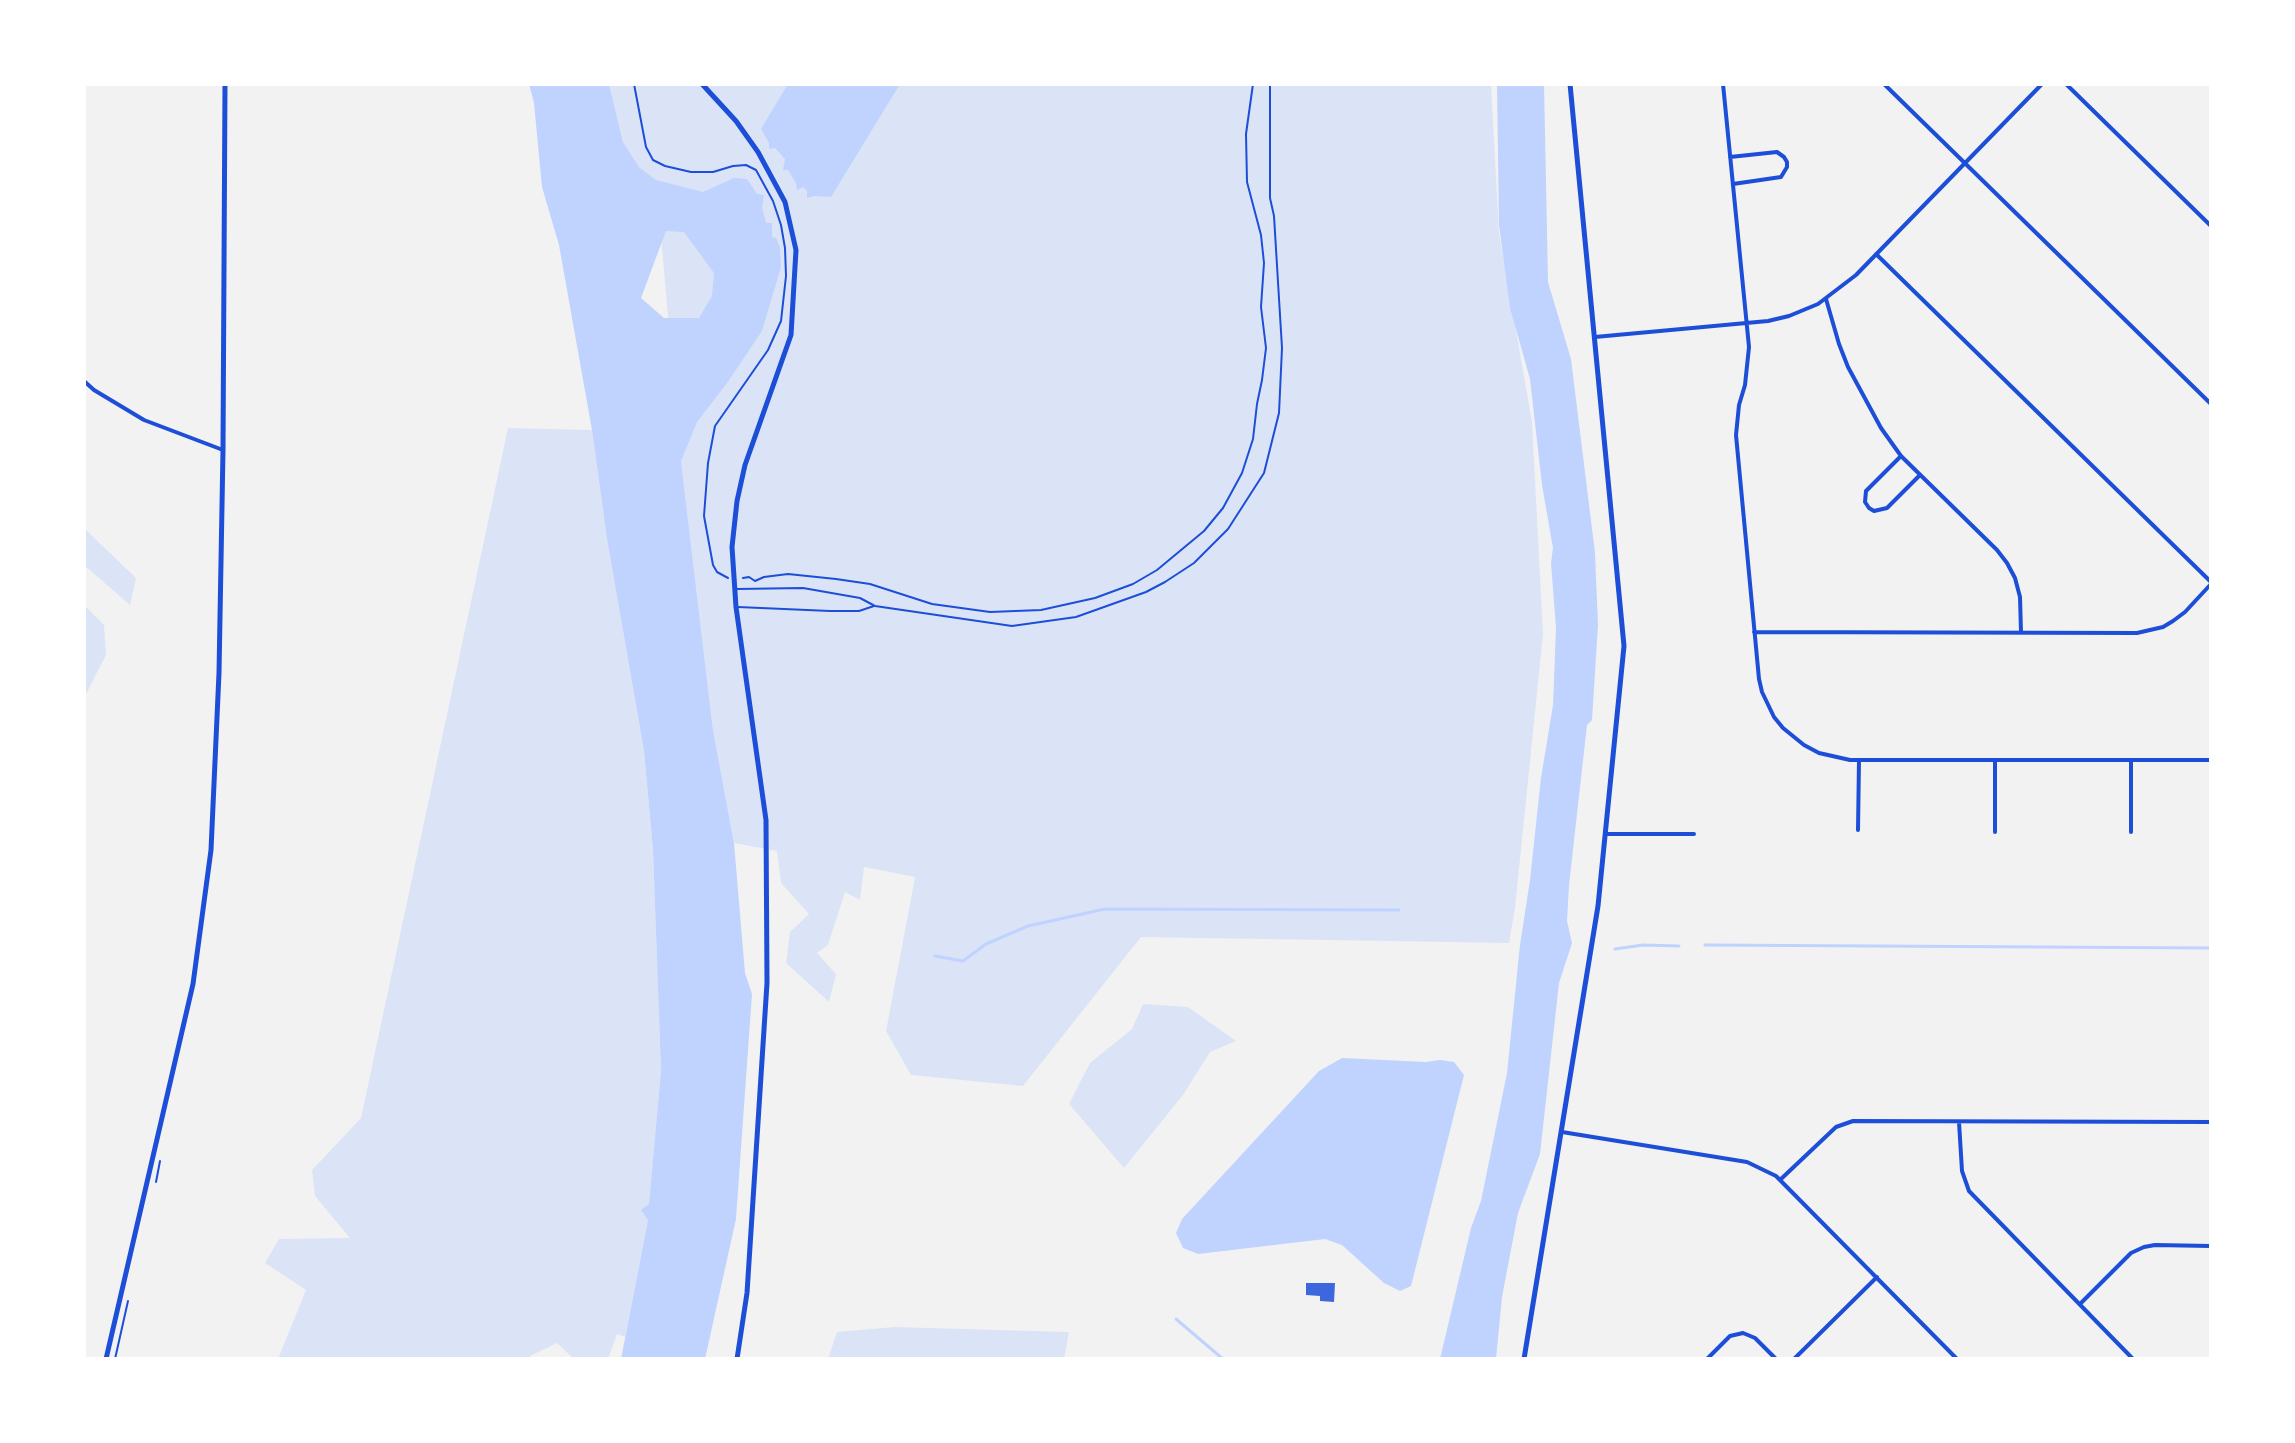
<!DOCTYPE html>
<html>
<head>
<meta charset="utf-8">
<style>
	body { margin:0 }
	#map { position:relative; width:2295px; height:1443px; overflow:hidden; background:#f2f2f2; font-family:"Noto Sans",sans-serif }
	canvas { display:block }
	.frame { position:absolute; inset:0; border:86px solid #fff; pointer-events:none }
</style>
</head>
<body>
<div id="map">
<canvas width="2295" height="1443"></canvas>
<div class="frame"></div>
</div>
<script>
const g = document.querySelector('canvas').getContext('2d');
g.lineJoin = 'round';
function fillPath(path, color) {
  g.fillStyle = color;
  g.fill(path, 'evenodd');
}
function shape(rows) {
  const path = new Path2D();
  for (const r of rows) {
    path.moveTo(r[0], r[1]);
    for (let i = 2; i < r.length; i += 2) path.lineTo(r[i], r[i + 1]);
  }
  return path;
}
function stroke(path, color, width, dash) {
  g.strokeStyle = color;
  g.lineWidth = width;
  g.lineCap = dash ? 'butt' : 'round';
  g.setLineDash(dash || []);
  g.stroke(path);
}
fillPath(shape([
	[609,84,1491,84,1499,233,1532,422,1543,634,1515,908,1509,943,1141,937,1023,1086,911,1075,886,1031,915,877,864,867,860,900,845,892,828,945,817,953,836,974,829,1002,786,963,790,932,809,914,781,883,777,851,734,843,713,730,681,461,656,181,639,167,623,142],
	[508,428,592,430,607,539,644,751,653,850,661,1071,648,1220,625,1337,617,1334,608,1359,574,1359,557,1343,530,1356,530,1359,278,1359,306,1290,265,1263,279,1239,350,1238,315,1196,312,1170,361,1118],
	[84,528,136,578,130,605,84,565],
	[84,605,104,625,106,655,84,698],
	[1143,1004,1188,1007,1236,1041,1210,1052,1183,1095,1124,1168,1069,1104,1090,1063,1132,1029],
	[894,1327,1069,1332,1064,1359,828,1359,837,1332]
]), '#dbe4f7');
fillPath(shape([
	[529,84,609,84,623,142,639,167,656,180,703,192,734,178,747,179,757,194,764,195,762,208,766,223,772,223,772,237,776,238,780,248,781,267,762,331,727,383,697,422,681,461,713,730,734,843,745,973,752,994,736,1219,705,1359,621,1359,648,1220,641,1210,649,1204,661,1071,653,850,644,751,607,539,592,430,559,245,542,187,534,103],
	[666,231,684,232,714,273,712,296,699,318,664,318,641,298],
	[788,84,900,84,831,197,814,196,807,198,807,191,803,187,797,190,796,183,788,170,783,170,785,159,775,148,769,149,769,143,761,129],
	[1497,84,1544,84,1548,282,1571,359,1595,553,1598,625,1592,720,1587,725,1569,885,1567,921,1572,943,1559,983,1540,1154,1518,1213,1502,1297,1496,1359,1440,1359,1471,1228,1481,1201,1507,1073,1520,945,1530,880,1541,778,1553,705,1556,628,1551,563,1553,548,1542,485,1530,379,1510,308,1499,225],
	[1342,1058,1426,1062,1440,1060,1454,1062,1464,1075,1411,1286,1400,1291,1384,1283,1342,1245,1325,1239,1198,1254,1183,1248,1176,1233,1182,1219,1319,1071]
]), '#bfd3fe');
stroke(shape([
	[1705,945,2211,948],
	[1615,949,1643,945,1679,946],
	[935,956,963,961,986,944,1028,926,1105,909,1399,910],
	[1176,1319,1223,1359]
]), '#bfd3fe', 3);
fillPath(shape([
	[1306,1283,1335,1283,1334,1302,1320,1301,1320,1296,1306,1295]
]), '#3d67dc');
stroke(shape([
	[634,84,646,147,653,160,665,166,691,172,713,172,733,166,746,165,756,170,773,201,781,225,785,248,786,276,781,321,768,350,715,426,708,463,704,516,713,565,717,572,728,578],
	[743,578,749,577,755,581,764,577,788,574,836,579,870,584,932,604,990,612,1041,610,1095,598,1133,584,1157,570,1204,531,1223,508,1242,473,1253,439,1257,404,1262,380,1266,348,1261,307,1264,263,1261,235,1247,182,1246,134,1253,84],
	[156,1182,160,1161],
	[115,1359,128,1301]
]), '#1d4ed8', 2);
stroke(shape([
	[737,589,803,588,860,598,875,606,1012,626,1076,617,1146,592,1165,582,1194,563,1228,529,1264,473,1279,413,1282,348,1274,216,1270,198,1270,84],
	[738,607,830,611,859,611,874,606]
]), '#1d4ed8', 2);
stroke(shape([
	[1723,84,1749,347,1745,385,1739,405,1736,435,1759,679,1762,692,1774,717,1783,728,1804,745,1819,753,1850,760,2211,760],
	[1884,84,2211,404],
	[2066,84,2211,226],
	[1730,157,1777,152,1784,157,1787,162,1787,167,1781,177,1733,184],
	[1876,254,2211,582],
	[1826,299,1839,344,1848,367,1881,428,1901,456,1997,550,2007,563,2015,578,2020,597,2021,632],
	[1595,337,1768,321,1789,316,1818,304,1856,275,2042,84],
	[84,381,94,390,144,420,223,450],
	[1901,456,1866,491,1865,502,1869,508,1874,511,1887,508,1920,475],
	[1754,632,2137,633,2163,627,2173,621,2185,612,2211,584],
	[1858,830,1859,760],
	[1995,832,1995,760],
	[2131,832,2131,760],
	[1606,834,1694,834],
	[1959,1122,1962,1171,1969,1191,2133,1359],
	[1562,1132,1747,1162,1776,1176,1957,1359],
	[1781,1179,1836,1127,1853,1121,2211,1122],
	[2080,1304,2131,1253,2144,1247,2155,1245,2211,1246],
	[1707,1359,1730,1336,1743,1333,1755,1338,1776,1359],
	[1794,1359,1877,1277]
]), '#1d4ed8', 4);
stroke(shape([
	[702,84,736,121,758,152,785,202,796,250,791,335,745,465,737,501,732,547,736,607,766,820,767,983,747,1293,737,1359],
	[106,1359,193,984,211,850,219,673,223,450,225,84],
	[1524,1359,1598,906,1624,646,1570,84]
]), '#1d4ed8', 5);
</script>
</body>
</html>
